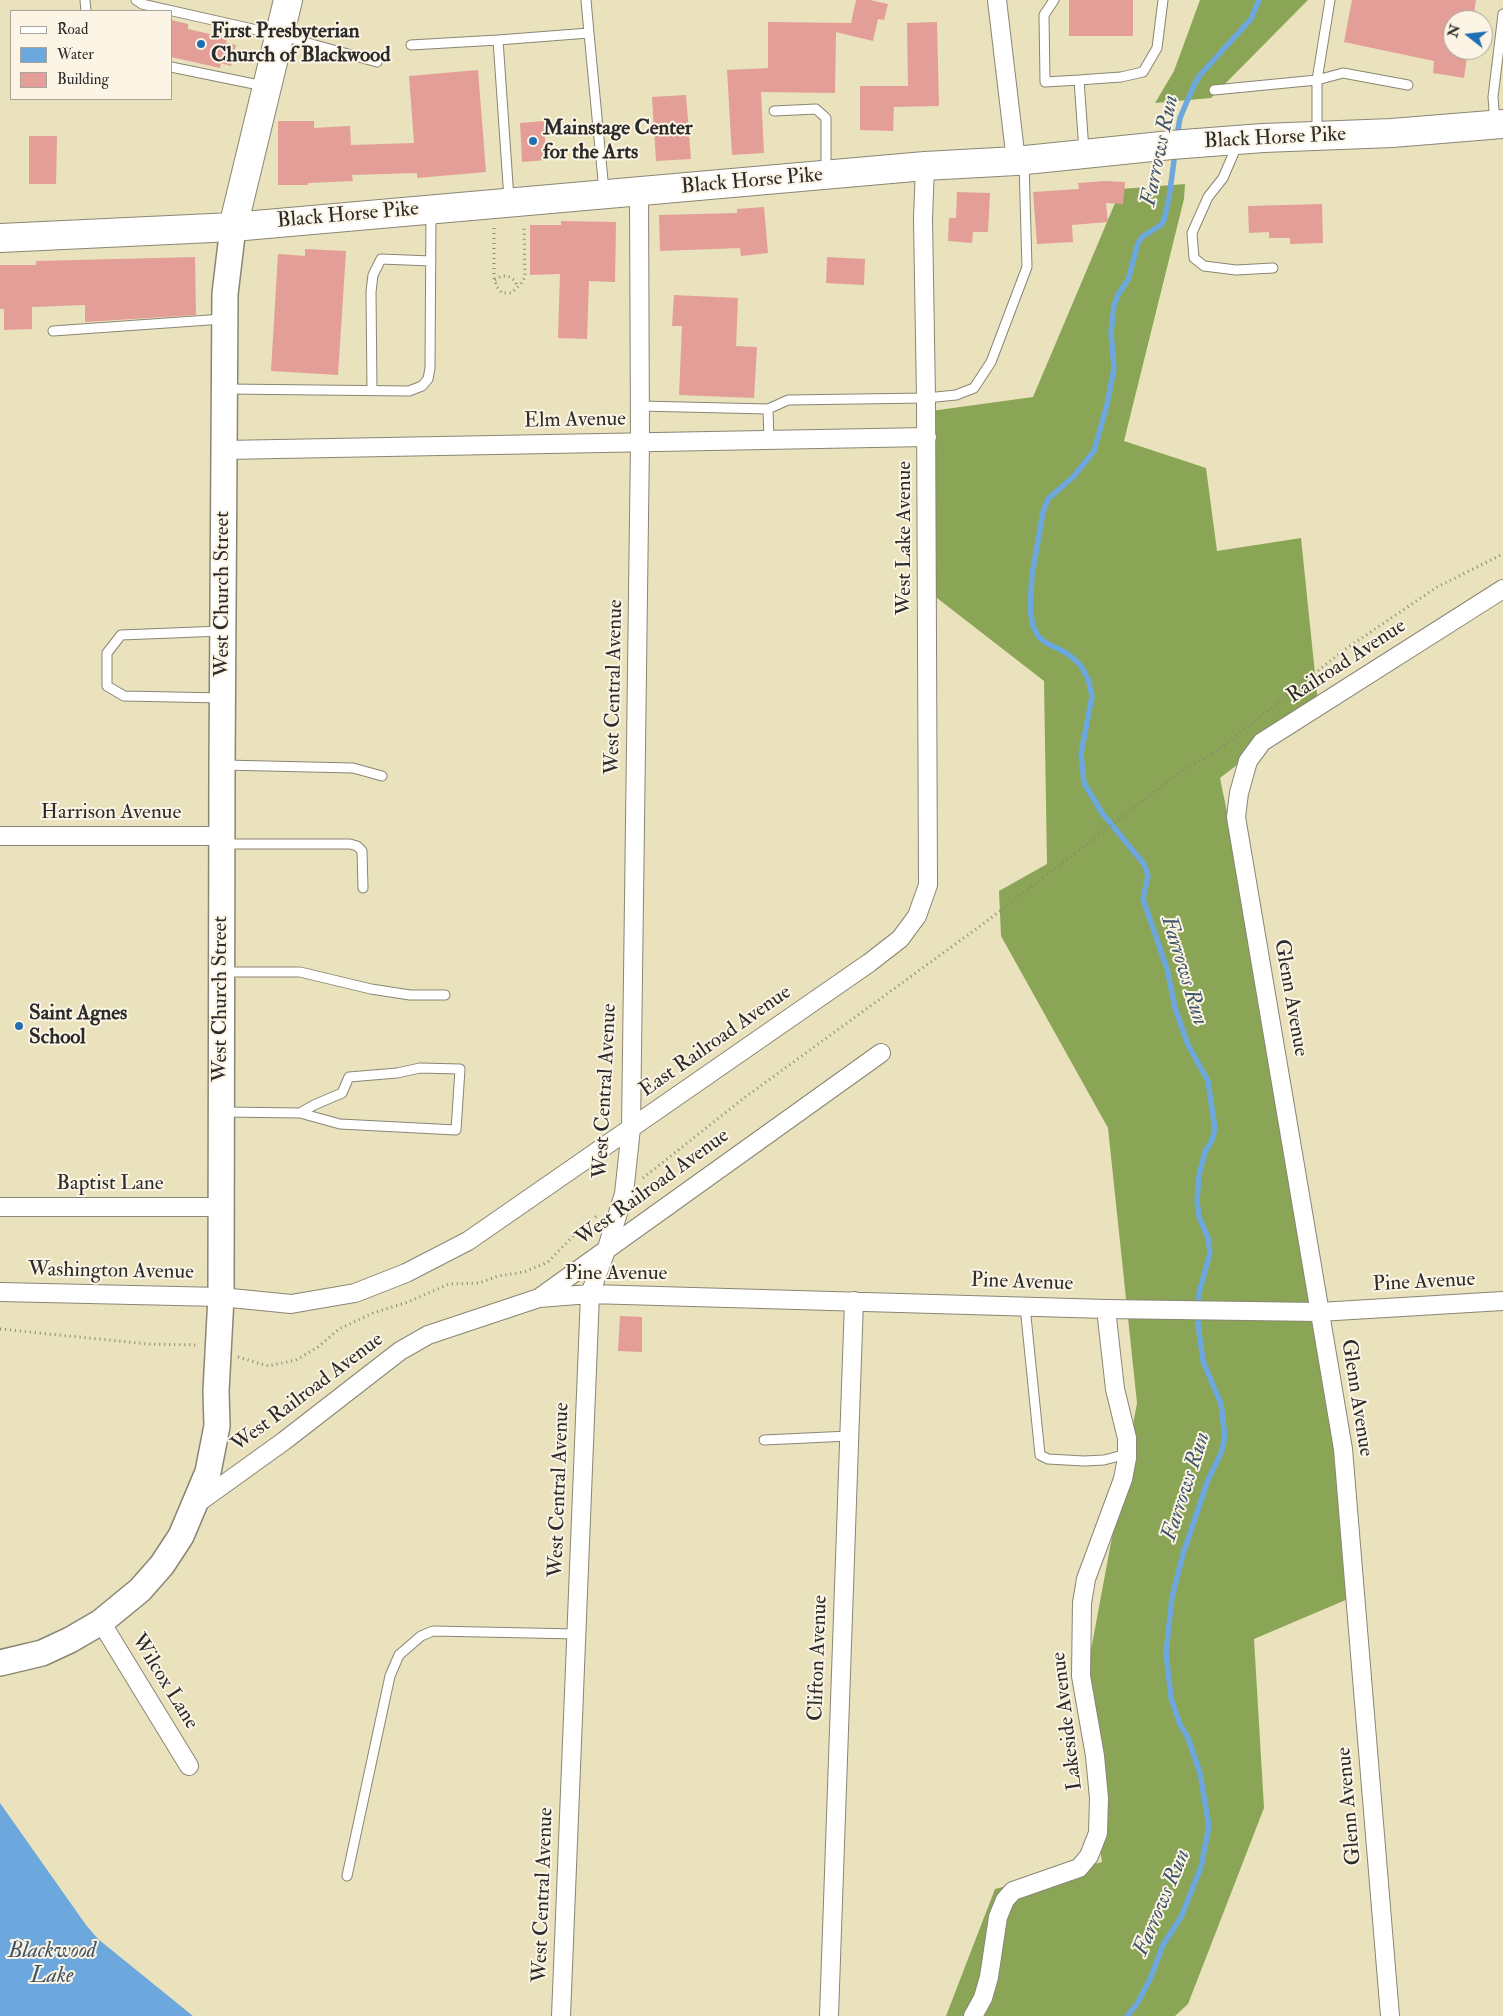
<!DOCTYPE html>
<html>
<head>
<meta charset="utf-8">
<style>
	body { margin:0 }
	#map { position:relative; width:1503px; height:2016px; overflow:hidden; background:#eae1bd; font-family:"IM FELL Double Pica",serif }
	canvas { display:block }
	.legend { position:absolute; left:10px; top:10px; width:162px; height:90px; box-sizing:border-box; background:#fcf5e5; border:1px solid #a8a49b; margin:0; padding:6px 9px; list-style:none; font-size:15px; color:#2b2b2b }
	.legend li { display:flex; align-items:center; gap:10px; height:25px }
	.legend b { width:25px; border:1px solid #a8a49b }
	.north { position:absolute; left:1443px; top:10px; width:50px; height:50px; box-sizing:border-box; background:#fcf5e5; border:1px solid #a8a49b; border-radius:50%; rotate:286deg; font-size:14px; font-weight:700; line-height:20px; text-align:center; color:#2b2b2b }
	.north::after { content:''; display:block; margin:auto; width:18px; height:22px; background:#1f6fb2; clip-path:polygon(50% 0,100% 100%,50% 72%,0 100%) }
</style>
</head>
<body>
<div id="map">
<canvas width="1503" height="2016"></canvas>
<ul class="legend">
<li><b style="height:6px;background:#fff"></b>Road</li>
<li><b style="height:14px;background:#6ca7dd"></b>Water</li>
<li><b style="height:14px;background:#e39e98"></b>Building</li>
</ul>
<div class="north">N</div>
</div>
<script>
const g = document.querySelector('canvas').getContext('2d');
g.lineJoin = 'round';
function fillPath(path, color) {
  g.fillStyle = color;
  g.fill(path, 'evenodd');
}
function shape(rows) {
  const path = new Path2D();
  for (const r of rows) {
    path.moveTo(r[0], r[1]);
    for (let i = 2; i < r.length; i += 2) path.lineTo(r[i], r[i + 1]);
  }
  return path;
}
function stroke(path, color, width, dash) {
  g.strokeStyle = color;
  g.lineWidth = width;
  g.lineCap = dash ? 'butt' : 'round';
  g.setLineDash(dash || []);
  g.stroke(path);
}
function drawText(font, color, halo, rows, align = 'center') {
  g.font = font + ' "IM FELL Double Pica",serif';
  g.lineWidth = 4;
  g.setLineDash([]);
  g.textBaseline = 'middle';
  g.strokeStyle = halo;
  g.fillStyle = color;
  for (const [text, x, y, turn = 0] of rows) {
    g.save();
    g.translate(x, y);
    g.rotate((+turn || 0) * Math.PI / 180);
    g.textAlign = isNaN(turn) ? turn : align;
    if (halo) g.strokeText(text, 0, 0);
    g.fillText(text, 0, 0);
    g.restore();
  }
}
fillPath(shape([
	[1200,0,1308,0,1211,98,1155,103,1174,71],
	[1185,184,1184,199,1124,441,1206,468,1217,551,1301,538,1318,703,1220,778,1323,1284,1348,1599,1254,1639,1264,1808,1188,2004,1175,2016,946,2016,995,1889,1102,1862,1080,1709,1137,1403,1108,1128,1001,936,999,891,1047,864,1044,681,928,591,931,411,1033,397,1121,189]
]), '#8ba556');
fillPath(shape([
	[0,1803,86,1925,98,1939,193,2016,0,2016]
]), '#6ca7dd');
stroke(shape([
	[1177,136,1180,118,1194,85,1200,75,1251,19,1259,0],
	[1127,2016,1137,2004,1150,1979,1163,1945,1181,1917,1201,1867,1209,1826,1200,1773,1188,1738,1179,1722,1171,1698,1166,1653,1172,1597,1183,1554,1208,1480,1221,1453,1225,1437,1221,1404,1203,1361,1198,1324,1199,1293,1210,1253,1208,1238,1199,1217,1197,1201,1199,1175,1205,1152,1212,1140,1215,1129,1208,1081,1188,1045,1175,1008,1167,969,1143,899,1148,876,1144,864,1102,813,1084,783,1081,754,1092,696,1088,679,1081,666,1073,658,1063,651,1046,643,1038,636,1033,626,1030,609,1032,575,1043,512,1048,499,1074,476,1094,451,1107,405,1114,368,1111,333,1114,305,1119,293,1128,280,1138,243,1142,237,1161,225,1164,220,1169,198,1175,153]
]), '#6ca7dd', 5.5);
fillPath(shape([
	[856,0,870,0,888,4,884,20,878,19,873,41,836,32,835,93,761,92,764,153,732,155,727,70,768,68,768,22,851,23],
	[1069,0,1133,0,1133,36,1069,36],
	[1352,0,1476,0,1473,20,1453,20,1453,50,1468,50,1464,78,1433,73,1434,61,1344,42],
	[171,20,188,24,188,29,227,38,226,43,236,45,231,66,221,63,220,68,171,57],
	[937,22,939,106,894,107,893,131,860,130,860,86,908,86,907,23],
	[478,70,486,172,417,178,417,173,352,175,353,181,308,183,308,185,278,185,278,121,314,121,314,128,350,126,351,145,414,143,409,76],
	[686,95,691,159,656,161,652,97],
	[544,121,546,160,522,162,520,123],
	[29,136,57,136,56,184,29,184],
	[1106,181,1125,182,1123,204,1106,203,1108,222,1072,225,1073,242,1037,244,1033,192,1079,189,1078,183],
	[957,192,990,193,988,232,973,232,972,243,948,241,949,218,956,218],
	[1322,204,1323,243,1290,244,1290,238,1269,238,1269,232,1249,233,1248,206],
	[764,207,768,253,741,256,740,248,660,251,659,215,737,213,737,209],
	[561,221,616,222,615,282,589,281,587,339,558,338,560,274,530,275,530,225,561,225],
	[305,249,346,251,338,375,271,371,278,254,305,256],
	[195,257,196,315,85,322,85,305,32,307,32,329,4,330,4,309,0,309,0,265,36,265,36,261],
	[827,257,865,259,864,285,826,283],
	[674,295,738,298,736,346,757,347,754,398,679,395,682,326,672,326],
	[620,1316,642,1317,642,1352,618,1351]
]), '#e39e98');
const service = shape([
	[85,0,86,11],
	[136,0,142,4,279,35,377,62],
	[586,0,589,33],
	[1054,0,1044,15,1045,82,1079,80,1084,151],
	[1330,0,1317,80,1343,73,1408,85],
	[411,45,498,40],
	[171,67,264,86],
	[1079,80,1121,77,1143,72,1157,48,1163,0],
	[1214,90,1317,80,1317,134],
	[774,111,816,109,826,118,826,172],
	[1495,123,1493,97,1503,14],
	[1238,143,1223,178,1208,197,1192,233,1194,258,1204,266,1236,270,1273,268],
	[509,199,498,40,589,33,604,191],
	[53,331,223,319],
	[227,389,409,391,422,386,428,379,430,368,431,212],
	[372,390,371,292,373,275,381,259,431,261],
	[640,406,768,409,788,400,926,398,956,395,974,388,991,362,1027,267,1024,163],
	[768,409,769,440],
	[222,698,124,696,107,686,107,653,121,635,222,631],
	[224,765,353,768,382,776],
	[224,844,350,844,357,846,362,851,363,888],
	[224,972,300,972,371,989,410,995,445,995],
	[224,1112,300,1113,340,1124,456,1130,460,1069,420,1068,397,1073,349,1077,342,1093,314,1105,300,1113],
	[1025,1306,1040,1455,1048,1459,1084,1461,1104,1460,1127,1454],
	[764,1440,849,1436],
	[347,1876,390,1676,399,1655,421,1636,433,1631,577,1634]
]);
const minor = shape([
	[997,0,1016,161],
	[224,450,927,437],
	[0,836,222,836],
	[0,1207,221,1207],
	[0,1292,221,1297,291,1304,355,1293,406,1273,468,1241,869,963,900,939,917,916,928,885,926,398,923,219,925,166],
	[539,1298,590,1294,1106,1309,1319,1312,1503,1301],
	[195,1505,284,1441,400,1351,428,1335,539,1298,881,1053],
	[101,1622,189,1766],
	[561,2016,590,1294,607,1248,624,1194,631,1128,640,442,639,192],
	[829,2016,854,1301],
	[973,2016,983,1998,989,1977,998,1917,1005,1900,1013,1891,1079,1868,1089,1856,1098,1833,1099,1798,1095,1756,1081,1676,1082,1603,1086,1579,1123,1479,1127,1458,1127,1438,1115,1389,1106,1309],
	[1390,2016,1343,1449,1236,817,1239,793,1248,761,1262,742,1503,589]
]);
const secondary = shape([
	[0,1663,42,1653,70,1640,101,1622,140,1590,162,1565,181,1536,208,1472,217,1426,216,1391,221,1297,222,765,225,294,233,227]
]);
const primary = shape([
	[233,227,288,0],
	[0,238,233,227,925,166,1016,161,1171,145,1263,138,1392,133,1503,124]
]);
stroke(service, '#8a8674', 11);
stroke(minor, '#8a8674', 20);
stroke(secondary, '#8a8674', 28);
stroke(primary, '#8a8674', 30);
stroke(shape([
	[494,228,494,278,497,287,502,293,511,293,520,285,525,277,524,225],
	[495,280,501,276,508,276,514,280,518,287],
	[643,1178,744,1098,983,924,1184,769,1217,751,1344,650,1437,587,1503,554],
	[0,1329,148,1344,198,1345],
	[238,1357,268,1366,296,1360,318,1347,339,1329,373,1313,408,1302,449,1284,479,1283,498,1276,524,1272,548,1262,579,1230,599,1214]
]), '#8a8674', 3, [1, 4]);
stroke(service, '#fff', 9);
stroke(minor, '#fff', 18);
stroke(secondary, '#fff', 25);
stroke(primary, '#fff', 28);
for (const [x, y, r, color] of [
	[201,44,5,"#1f6fb2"],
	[533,141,5,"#1f6fb2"],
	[19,1026,5,"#1f6fb2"]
]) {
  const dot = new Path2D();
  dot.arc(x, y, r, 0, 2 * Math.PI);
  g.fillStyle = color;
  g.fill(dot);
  stroke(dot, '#fcf5e5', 2);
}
drawText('bold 21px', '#2b2b2b', '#fcf5e5', [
	["First Presbyterian",211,32],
	["Church of Blackwood",211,56],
	["Mainstage Center",543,129],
	["for the Arts",543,153],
	["Saint Agnes",29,1014],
	["School",29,1038]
], 'left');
drawText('21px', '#2b2b2b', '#fcf5e5', [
	["Black Horse Pike",1275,139,-3],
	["Black Horse Pike",752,182,-5],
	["Black Horse Pike",348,216,-5],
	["Elm Avenue",575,421,-1],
	["West Lake Avenue",905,538,-90],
	["West Church Street",223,594,-90],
	["Railroad Avenue",1347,662,-33],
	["West Central Avenue",615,687,-89],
	["Harrison Avenue",111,813],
	["Glenn Avenue",1290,998,80],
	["West Church Street",221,999,-90],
	["East Railroad Avenue",716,1042,-35],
	["West Central Avenue",606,1091,-87],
	["Baptist Lane",110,1184],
	["West Railroad Avenue",653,1188,-36],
	["Washington Avenue",111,1272,1],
	["Pine Avenue",616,1274],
	["Pine Avenue",1022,1283,2],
	["Pine Avenue",1424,1283,-3],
	["West Railroad Avenue",308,1393,-37],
	["Glenn Avenue",1356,1398,81],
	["West Central Avenue",560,1490,-88],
	["Clifton Avenue",819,1658,-88],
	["Wilcox Lane",164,1682,58],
	["Lakeside Avenue",1068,1721,-97],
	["Glenn Avenue",1350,1806,-95],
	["West Central Avenue",544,1895,-88]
]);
drawText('italic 22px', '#425669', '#fcf5e5', [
	["Farrows Run",1161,151,-78],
	["Farrows Run",1183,971,73],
	["Farrows Run",1187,1487,-72],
	["Farrows Run",1163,1903,-67],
	["Blackwood",52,1952],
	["Lake",52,1977]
]);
</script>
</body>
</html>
